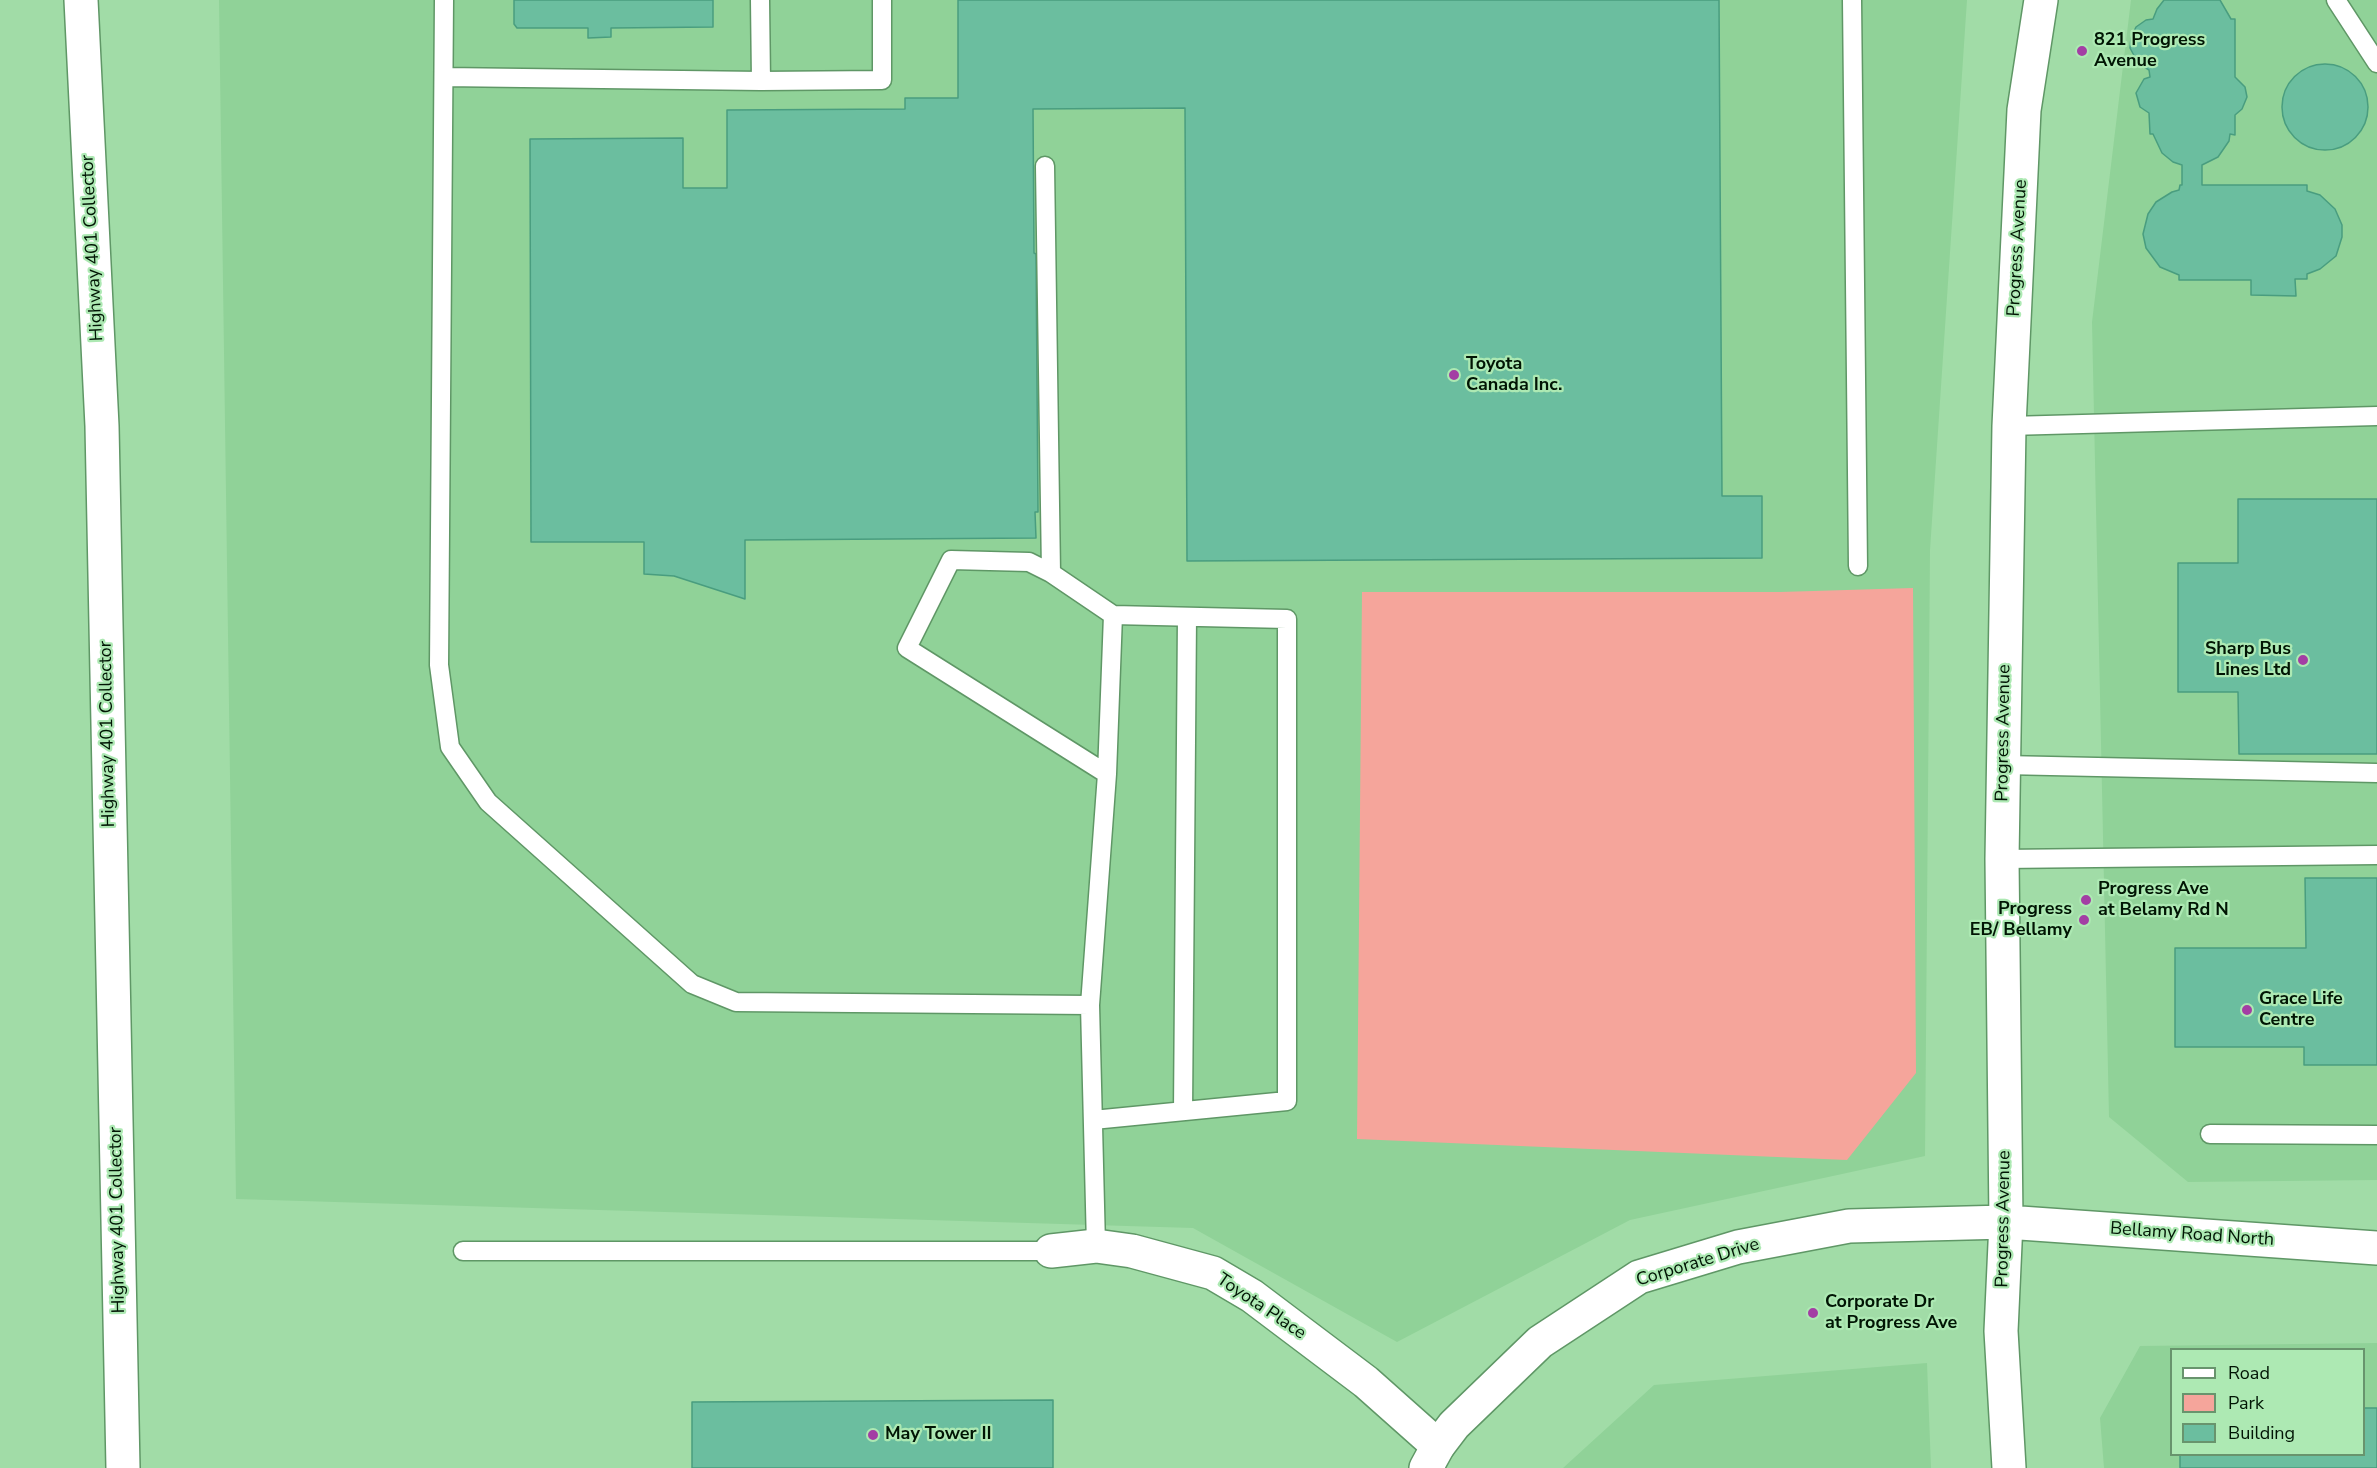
<!DOCTYPE html>
<html>
<head>
<meta charset="utf-8">
<style>
	body { margin:0 }
	#map { position:relative; width:2377px; height:1468px; overflow:hidden; background:#a1dca7; font-family:"Nunito Sans",sans-serif }
	canvas { display:block }
	.legend { position:absolute; left:2170px; top:1348px; width:195px; height:108px; box-sizing:border-box; background:#ade9b3; border:2px solid #68946d; margin:0; padding:8px 10px; list-style:none; font-size:18px; color:#011504 }
	.legend li { display:flex; align-items:center; gap:12px; height:30px }
	.legend b { width:30px; border:2px solid #68946d }
</style>
</head>
<body>
<div id="map">
<canvas width="2377" height="1468"></canvas>
<ul class="legend">
<li><b style="height:8px;background:#fff"></b>Road</li>
<li><b style="height:16px;background:#f5a59b"></b>Park</li>
<li><b style="height:16px;background:#6bbe9f"></b>Building</li>
</ul>
</div>
<script>
const g = document.querySelector('canvas').getContext('2d');
g.lineJoin = 'round';
function fillPath(path, color) {
  g.fillStyle = color;
  g.fill(path, 'evenodd');
}
function shape(rows) {
  const path = new Path2D();
  for (const r of rows) {
    if (r.length === 3) {
      path.moveTo(r[0] + r[2], r[1]);
      path.arc(r[0], r[1], r[2], 0, 2 * Math.PI);
      continue;
    }
    path.moveTo(r[0], r[1]);
    for (let i = 2; i < r.length; i += 2) path.lineTo(r[i], r[i + 1]);
  }
  return path;
}
function stroke(path, color, width, dash) {
  g.strokeStyle = color;
  g.lineWidth = width;
  g.lineCap = dash ? 'butt' : 'round';
  g.setLineDash(dash || []);
  g.stroke(path);
}
function drawText(font, color, halo, rows, align = 'center') {
  g.font = font + ' "Nunito Sans",sans-serif';
  g.lineWidth = 4.5;
  g.setLineDash([]);
  g.textBaseline = 'middle';
  g.strokeStyle = halo;
  g.fillStyle = color;
  for (const [text, x, y, turn = 0] of rows) {
    g.save();
    g.translate(x, y);
    g.rotate((+turn || 0) * Math.PI / 180);
    g.textAlign = isNaN(turn) ? turn : align;
    if (halo) g.strokeText(text, 0, 0);
    g.fillText(text, 0, 0);
    g.restore();
  }
}
fillPath(shape([
	[219,0,1967,0,1930,550,1925,1156,1630,1220,1397,1342,1193,1228,236,1199],
	[2131,0,2377,0,2377,1180,2188,1182,2109,1117,2092,322],
	[2377,1343,2377,1468,2104,1468,2100,1418,2140,1346],
	[2172,1350,2364,1350,2364,1454,2172,1454],
	[1927,1363,1931,1468,1563,1468,1654,1385]
]), '#90d298');
fillPath(shape([
	[1913,588,1916,1073,1847,1160,1357,1139,1362,592,1780,592]
]), '#f5a59b');
const building = shape([
	[514,0,713,0,713,27,611,28,611,37,588,38,588,28,517,28,514,24,514,0],
	[958,0,1719,0,1722,496,1762,496,1762,558,1187,561,1185,108,1033,109,1034,253,1036,254,1038,512,1035,512,1036,538,745,540,745,599,674,576,644,574,644,542,531,542,530,139,683,138,683,188,727,188,727,110,905,109,905,98,958,98,958,0],
	[2164,0,2220,0,2231,19,2235,19,2235,77,2245,87,2247,97,2242,109,2235,115,2235,135,2230,134,2229,141,2218,157,2202,165,2202,185,2307,185,2307,191,2320,195,2335,209,2342,225,2342,237,2336,256,2320,269,2307,274,2307,279,2295,279,2296,296,2251,295,2251,280,2179,280,2179,275,2160,267,2146,248,2143,234,2148,214,2156,202,2172,192,2179,190,2180,185,2182,185,2182,165,2173,162,2162,153,2153,134,2150,134,2149,113,2140,107,2136,93,2144,79,2150,77,2149,70,2138,63,2130,48,2131,38,2136,27,2146,20,2153,19,2157,9,2164,0],
	[2325,107,43],
	[2238,499,2377,499,2377,754,2239,754,2238,692,2178,692,2178,563,2238,563,2238,499],
	[2305,878,2377,878,2377,1065,2304,1065,2304,1047,2175,1047,2175,948,2306,948,2305,878],
	[1053,1400,1053,1468,692,1468,692,1402,1053,1400],
	[2364,1408,2377,1408,2377,1468,2180,1468,2180,1454,2364,1454,2364,1408]
]);
fillPath(building, '#6bbe9f');
stroke(building, '#499d7f', 1.5);
const lane = shape([
	[444,0,439,665,450,747,488,802,692,984,736,1002,1090,1005],
	[760,0,761,81,882,80,882,0],
	[1852,0,1858,566],
	[2336,0,2377,63],
	[444,77,761,81],
	[1045,166,1051,573,1113,615,1107,774,1090,1005,1096,1246],
	[2009,426,2377,416],
	[1051,573,1029,562,951,560,907,648,1107,774],
	[2004,765,2377,773],
	[2002,859,2377,855],
	[1183,1111,1187,617],
	[1093,1120,1287,1101,1287,619,1113,615],
	[2210,1134,2377,1135],
	[463,1251,1051,1251]
]);
const street = shape([
	[1051,1251,1096,1246,1132,1251,1213,1273,1252,1296,1366,1382,1438,1446]
]);
const secondary = shape([
	[1426,1468,1438,1446,1454,1425,1540,1342,1639,1277,1738,1247,1849,1226,2006,1222,2377,1248],
	[2009,1468,2001,1331,2006,1222,2002,859,2009,426,2024,110,2041,0]
]);
const highway = shape([
	[81,0,102,426,123,1468]
]);
stroke(lane, '#5f9766', 21);
stroke(street, '#5f9766', 36);
stroke(secondary, '#5f9766', 36);
stroke(highway, '#5f9766', 36);
stroke(lane, '#fff', 18);
stroke(street, '#fff', 33);
stroke(secondary, '#fff', 33);
stroke(highway, '#fff', 33);
for (const [x, y, r, color] of [
	[2082,51,6,"#a33ea4"],
	[1454,375,6,"#a33ea4"],
	[2303,660,6,"#a33ea4"],
	[2086,900,6,"#a33ea4"],
	[2084,920,6,"#a33ea4"],
	[2247,1010,6,"#a33ea4"],
	[1813,1313,6,"#a33ea4"],
	[873,1435,6,"#a33ea4"]
]) {
  const dot = new Path2D();
  dot.arc(x, y, r, 0, 2 * Math.PI);
  g.fillStyle = color;
  g.fill(dot);
  stroke(dot, '#ade9b3', 2);
}
drawText('bold 18px', '#011504', '#ade9b3', [
	["821 Progress",2094,41],
	["Avenue",2094,62],
	["Toyota",1466,365],
	["Canada Inc.",1466,386],
	["Sharp Bus",2291,650,"right"],
	["Lines Ltd",2291,671,"right"],
	["Progress Ave",2098,890],
	["at Belamy Rd N",2098,911],
	["Progress",2072,910,"right"],
	["EB/ Bellamy",2072,931,"right"],
	["Grace Life",2259,1000],
	["Centre",2259,1021],
	["Corporate Dr",1825,1303],
	["at Progress Ave",1825,1324],
	["May Tower II",885,1435]
], 'left');
drawText('18px', '#011504', '#ade9b3', [
	["Highway 401 Collector",93,248,-93],
	["Progress Avenue",2018,248,-87],
	["Progress Avenue",2004,733,-89],
	["Highway 401 Collector",108,734,-91],
	["Progress Avenue",2004,1219,-89],
	["Highway 401 Collector",118,1220,-91],
	["Bellamy Road North",2192,1235,4],
	["Corporate Drive",1698,1263,-17],
	["Toyota Place",1261,1307,34]
]);
</script>
</body>
</html>
